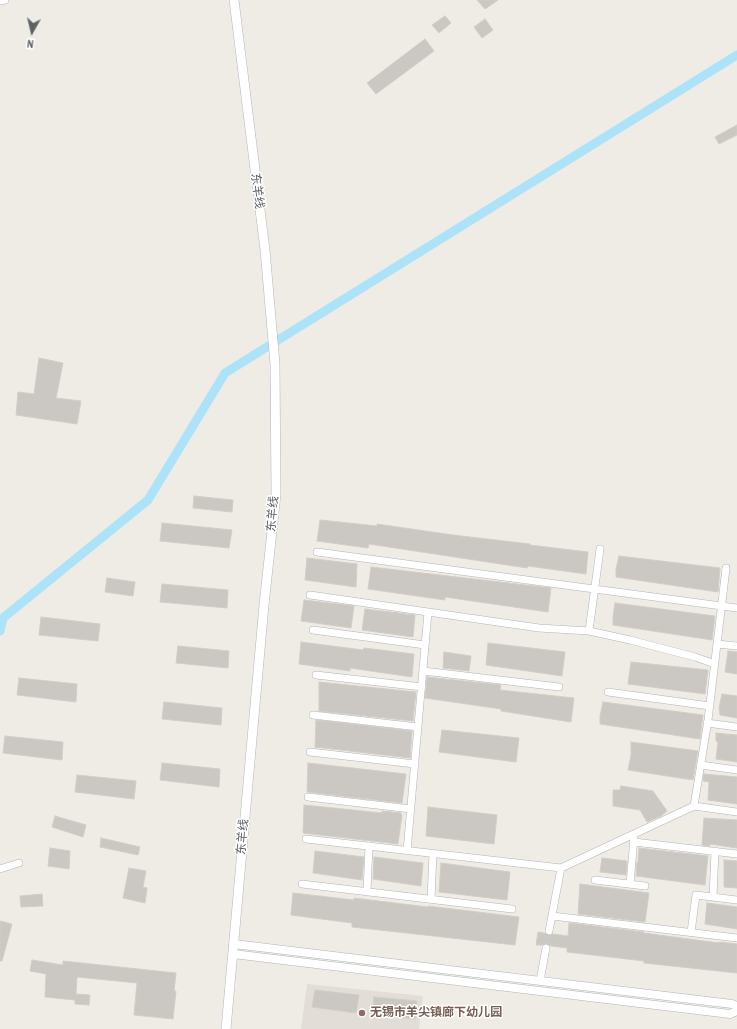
<!DOCTYPE html>
<html>
<head>
<meta charset="utf-8">
<style>
	body { margin:0 }
	#map { position:relative; width:737px; height:1029px; overflow:hidden; background:#efece6; font-family:"Archivo Narrow",sans-serif }
	canvas { display:block }
	.north { position:absolute; left:12px; top:12px; width:40px; height:40px; -webkit-text-stroke:3px #fff; paint-order:stroke; rotate:188deg; font-size:11px; font-weight:700; line-height:16px; text-align:center; color:#5e6265 }
	.north::after { content:''; display:block; margin:auto; width:14px; height:18px; background:#5e6265; clip-path:polygon(50% 0,100% 100%,50% 72%,0 100%) }
</style>
</head>
<body>
<div id="map">
<canvas width="737" height="1029"></canvas>
<div class="north">N</div>
</div>
<script>
const g = document.querySelector('canvas').getContext('2d');
g.lineJoin = 'round';
function fillPath(path, color) {
  g.fillStyle = color;
  g.fill(path, 'evenodd');
}
function shape(rows) {
  const path = new Path2D();
  for (const r of rows) {
    path.moveTo(r[0], r[1]);
    for (let i = 2; i < r.length; i += 2) path.lineTo(r[i], r[i + 1]);
  }
  return path;
}
function stroke(path, color, width, dash) {
  g.strokeStyle = color;
  g.lineWidth = width;
  g.lineCap = dash ? 'butt' : 'round';
  g.setLineDash(dash || []);
  g.stroke(path);
}
function drawText(font, color, halo, rows, align = 'center') {
  g.font = font + ' "Archivo Narrow","Noto Sans SC",sans-serif';
  g.lineWidth = 3;
  g.setLineDash([]);
  g.textBaseline = 'middle';
  g.strokeStyle = halo;
  g.fillStyle = color;
  for (const [text, x, y, turn = 0] of rows) {
    g.save();
    g.translate(x, y);
    g.rotate((+turn || 0) * Math.PI / 180);
    g.textAlign = isNaN(turn) ? turn : align;
    if (halo) g.strokeText(text, 0, 0);
    g.fillText(text, 0, 0);
    g.restore();
  }
}
fillPath(shape([
	[307,984,423,996,419,1029,301,1029]
]), '#e2ddd7');
stroke(shape([
	[0,631,3,618,148,500,225,373,737,55]
]), '#ace3f9', 9);
const building = shape([
	[477,0,498,0,485,9,477,0],
	[445,16,451,23,439,33,432,25,445,16],
	[485,19,493,30,482,38,474,27,485,19],
	[425,39,434,51,376,94,367,83,425,39],
	[737,125,737,135,719,144,715,137,737,125],
	[39,358,63,363,56,398,81,401,77,424,16,415,18,392,34,394,39,358],
	[194,496,233,500,232,512,193,508,194,496],
	[320,520,377,526,377,524,453,535,530,544,530,545,588,552,586,574,528,566,527,568,369,544,368,548,317,541,320,520],
	[162,523,232,530,229,548,160,541,162,523],
	[619,556,720,568,718,592,616,577,616,569,619,556],
	[307,558,357,564,356,587,305,580,307,558],
	[371,567,551,588,548,612,445,597,445,600,368,589,371,567],
	[107,578,135,582,133,596,105,592,107,578],
	[162,584,228,590,227,608,160,602,162,584],
	[304,600,354,606,351,628,301,621,304,600],
	[615,603,715,616,712,640,613,625,613,617,615,603],
	[365,609,415,615,413,637,362,630,365,609],
	[41,617,100,624,98,641,39,635,41,617],
	[301,642,363,650,364,648,414,654,412,677,350,668,350,671,299,664,301,642],
	[488,643,565,652,562,676,486,665,488,643],
	[178,646,229,651,228,668,176,663,178,646],
	[728,651,737,652,737,674,725,672,728,651],
	[444,652,471,656,469,671,443,668,444,652],
	[631,662,708,670,705,694,628,684,631,662],
	[427,677,501,685,500,690,574,698,571,722,501,711,501,709,425,698,427,677],
	[19,678,77,684,76,702,17,695,19,678],
	[319,682,416,692,413,721,319,711,319,682],
	[722,694,737,696,737,718,720,715,719,708,722,694],
	[164,702,222,708,221,725,162,719,164,702],
	[603,702,703,715,700,739,600,724,600,716,603,702],
	[316,720,412,731,410,758,315,747,316,720],
	[442,730,519,738,516,762,439,752,442,730],
	[716,733,737,735,737,762,716,759,718,742,716,741,716,733],
	[5,736,63,742,62,760,3,753,5,736],
	[631,742,698,751,693,780,628,770,631,755,631,742],
	[162,763,220,769,219,787,160,780,162,763],
	[308,763,406,774,402,803,307,792,308,763],
	[704,774,737,777,737,804,708,800,709,782,703,781,704,774],
	[77,775,136,781,134,799,75,792,77,775],
	[621,786,653,791,667,811,661,816,647,822,640,810,613,806,613,790,620,790,621,786],
	[304,805,382,813,382,811,401,813,401,815,402,815,398,844,303,833,304,805],
	[428,807,497,815,494,844,426,836,428,807],
	[55,816,86,825,83,837,52,827,55,816],
	[704,818,737,820,737,848,710,844,710,846,702,845,704,818],
	[101,838,140,847,138,855,100,847,101,838],
	[50,848,70,851,69,869,48,866,50,848],
	[639,848,708,856,705,885,636,876,637,862,638,862,639,848],
	[315,851,364,857,362,880,313,873,315,851],
	[374,857,423,863,421,886,373,879,374,857],
	[602,858,627,861,626,875,600,872,602,858],
	[724,860,737,861,737,888,724,887,724,860],
	[441,863,510,872,507,900,439,892,441,863],
	[129,868,146,871,143,887,147,888,145,903,123,898,129,868],
	[580,884,649,893,645,922,578,914,580,884],
	[293,893,354,900,354,898,428,907,428,906,519,917,515,945,352,927,352,923,291,915,293,893],
	[42,894,43,906,21,907,20,896,42,894],
	[707,903,737,907,737,929,705,924,707,903],
	[0,921,12,924,2,961,0,961,0,921],
	[569,923,644,932,644,933,719,943,719,942,737,944,737,973,644,963,644,961,567,952,567,948,551,946,549,944,546,943,544,943,542,945,536,945,538,932,544,933,548,936,553,934,568,936,569,923],
	[32,960,63,965,63,961,176,973,174,991,176,991,173,1019,134,1015,137,983,77,977,76,994,90,995,89,1005,75,1004,75,1000,45,997,46,974,30,971,32,960],
	[315,990,359,995,356,1013,312,1007,315,990],
	[374,997,417,1001,415,1019,372,1014,374,997]
]);
fillPath(building, '#cbc7c3');
stroke(building, '#d3cdc5', 1);
stroke(shape([
	[546,948,549,931]
]), '#cbcac6', 7, [7, 3.5]);
const minor = shape([
	[0,1,5,0],
	[317,552,737,608],
	[310,595,539,628,589,631,630,640,695,657,715,664],
	[313,630,425,645],
	[589,631,600,549],
	[717,644,737,646],
	[423,671,559,687],
	[316,675,422,687],
	[608,692,710,706],
	[313,715,418,727],
	[707,723,737,727],
	[310,752,415,764],
	[701,765,737,770],
	[308,797,411,809],
	[694,806,737,812],
	[306,839,561,868],
	[634,842,737,854],
	[407,851,428,612],
	[0,869,19,863],
	[595,880,645,886],
	[302,884,512,909],
	[630,884,634,838],
	[367,891,369,846],
	[713,897,715,851],
	[431,899,433,854],
	[552,916,737,938],
	[549,931,561,868,694,806,708,720,726,568],
	[691,932,696,895,737,900],
	[540,981,546,948]
]);
const tertiary = shape([
	[234,944,732,1004,737,1006],
	[233,954,730,1014,737,1011]
]);
const secondary = shape([
	[226,1029,264,605,276,494,275,364,265,250,234,0]
]);
stroke(minor, '#b1b4b7', 8);
stroke(tertiary, '#b1b4b7', 9);
stroke(secondary, '#b2b6ba', 10);
stroke(minor, '#fff', 7);
stroke(tertiary, '#fff', 8);
stroke(secondary, '#fff', 9);
for (const [x, y, r, color] of [
	[362,1013,4,"#8d6e63"]
]) {
  const dot = new Path2D();
  dot.arc(x, y, r, 0, 2 * Math.PI);
  g.fillStyle = color;
  g.fill(dot);
  stroke(dot, '#fff', 1.5);
}
drawText('12px', '#5e6265', '#fff', [
	["东羊线",257,191,83],
	["东羊线",273,514,-85],
	["东羊线",243,837,-85]
]);
drawText('bold 12px', '#785e54', '#fff', [
	["无锡市羊尖镇廊下幼儿园",370,1013]
], 'left');
</script>
</body>
</html>
